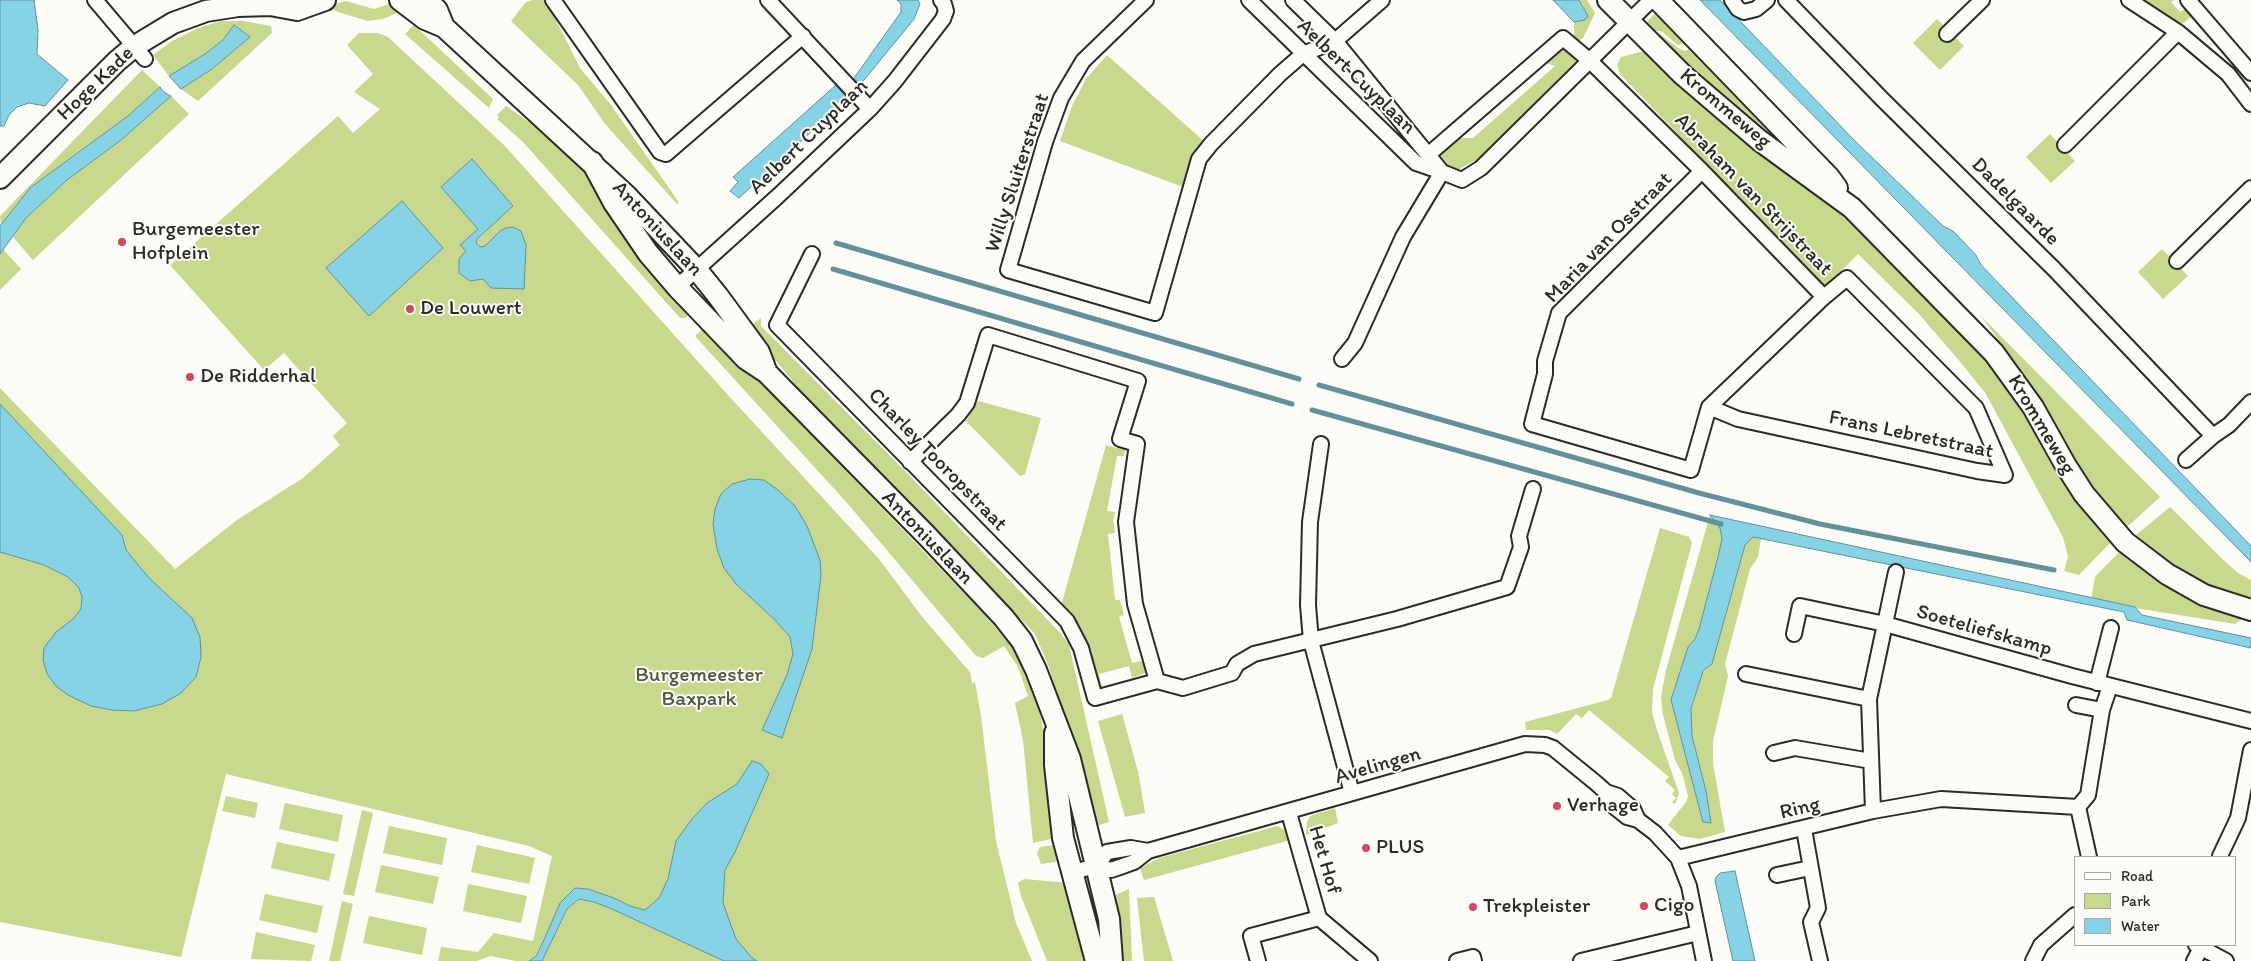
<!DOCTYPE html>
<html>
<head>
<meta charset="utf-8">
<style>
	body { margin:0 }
	#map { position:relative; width:2251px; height:961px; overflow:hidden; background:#fdfcf7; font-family:Itim,sans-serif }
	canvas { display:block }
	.legend { position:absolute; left:2074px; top:856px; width:162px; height:90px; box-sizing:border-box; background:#fdfcf7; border:1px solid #a9a8a5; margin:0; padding:6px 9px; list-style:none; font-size:15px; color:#2b2b2b }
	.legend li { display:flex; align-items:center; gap:10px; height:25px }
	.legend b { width:25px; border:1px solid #a9a8a5 }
</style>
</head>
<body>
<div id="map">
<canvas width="2251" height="961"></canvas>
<ul class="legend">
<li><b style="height:6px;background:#fdfcf7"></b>Road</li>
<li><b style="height:14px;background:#c8d88c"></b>Park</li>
<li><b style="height:14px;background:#86d3e5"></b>Water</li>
</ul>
</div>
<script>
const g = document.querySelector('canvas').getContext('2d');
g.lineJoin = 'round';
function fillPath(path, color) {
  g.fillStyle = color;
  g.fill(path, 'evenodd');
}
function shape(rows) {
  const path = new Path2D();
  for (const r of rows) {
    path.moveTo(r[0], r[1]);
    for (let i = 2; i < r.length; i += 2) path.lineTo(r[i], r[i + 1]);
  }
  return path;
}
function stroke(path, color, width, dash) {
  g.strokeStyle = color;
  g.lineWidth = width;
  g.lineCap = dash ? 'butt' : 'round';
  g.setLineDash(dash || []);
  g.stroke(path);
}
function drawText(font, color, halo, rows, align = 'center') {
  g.font = font + ' Itim,sans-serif';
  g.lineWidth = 4;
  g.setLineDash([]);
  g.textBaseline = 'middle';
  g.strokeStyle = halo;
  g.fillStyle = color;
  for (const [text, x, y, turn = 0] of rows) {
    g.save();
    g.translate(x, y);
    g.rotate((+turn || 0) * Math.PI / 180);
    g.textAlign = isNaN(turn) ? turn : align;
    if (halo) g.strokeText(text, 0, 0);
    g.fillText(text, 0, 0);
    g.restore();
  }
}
fillPath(shape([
	[533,0,543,0,547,2,580,68,611,105,678,201,678,205,605,124,578,85,511,21,526,2],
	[1579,0,1587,0,1595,13,1583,38,1577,42,1574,36,1574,22,1585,20,1583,5],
	[2140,0,2174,0,2171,2,2180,12,2185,9,2191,17,2182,24],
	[346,1,374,9,389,4,404,10,383,19,368,21,338,12,328,6],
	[1658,10,1688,38,1682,44,1678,45,1661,31,1654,31,1651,33,1643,26],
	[1937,19,1964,46,1940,70,1913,43],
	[221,21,243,21,271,26,272,33,198,101,181,89,212,69,250,37,234,25,223,40,205,54,169,76,153,55,172,41,198,28],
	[414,25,493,99,489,108,405,34],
	[359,33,378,33,388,37,505,146,727,394,879,559,923,618,970,672,972,684,975,682,981,716,996,841,1016,923,1032,961,739,961,645,910,630,906,614,898,588,889,575,888,560,903,544,940,535,956,529,961,516,961,490,956,477,961,438,961,441,947,478,952,494,933,533,941,552,856,529,846,226,774,181,957,0,922,0,388,175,569,237,520,303,478,340,445,333,436,347,423,284,353,264,370,170,265,338,116,353,133,380,109,354,92,373,74,347,45],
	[1655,33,1660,34,1678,48,1685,51,1694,46,1827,181,1734,111],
	[1562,49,1566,49,1576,61,1478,159,1459,169,1449,166,1439,153,1457,138,1473,138,1555,66,1543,62],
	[1648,50,1798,176,1904,271,1976,346,2013,392,2067,486,2097,527,2112,541,2079,575,2064,571,2068,557,2063,537,1986,394,1957,358,1919,314,1858,254,1828,284,1823,285,1620,74,1617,65,1621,57],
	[1107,55,1206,143,1196,156,1183,187,1060,141,1072,106,1086,79],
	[142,70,160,87,128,116,31,187,1,225,0,216],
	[171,96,189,114,33,260,13,237,26,218,67,180,121,140],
	[506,106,562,145,578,162,693,311,685,318,680,318,523,142,497,119,499,117,497,115],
	[2050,134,2075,161,2051,183,2026,157],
	[3,249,21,269,0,290,0,254],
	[2162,249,2188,276,2163,299,2138,272],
	[1980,315,2160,497,2127,527,2095,492,2075,463,2034,388],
	[761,318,761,326,908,474,1062,635,1069,645,1109,822,1093,827,1049,667,1035,634,806,397,751,331,749,327],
	[704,328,778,400,983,613,1007,641,1010,641,1028,673,1039,708,1049,759,1055,838,1033,843,1023,740,1015,703,1028,696,1018,667,1004,646,983,658,976,656,848,504,695,336],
	[978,401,1041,418,1025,474,1020,476,966,421],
	[1106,445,1125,450,1124,456,1117,456,1107,511,1115,512,1113,520,1115,533,1108,534,1115,600,1120,600,1124,615,1119,617,1132,663,1143,661,1148,672,1132,678,1129,666,1099,674,1102,687,1099,687,1085,642,1073,616,1061,606],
	[2170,507,2220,557,2238,573,2251,580,2251,601,2209,585,2185,573,2163,559,2136,535],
	[1710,515,1720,528,1722,539,1718,557,1699,629,1695,639,1688,647,1671,700,1703,822,1710,823,1706,791,1692,736,1691,711,1702,673,1712,664,1745,545,1753,537,1761,539,1758,557,1750,569,1725,664,1728,676,1713,741,1713,763,1725,832,1700,839,1681,836,1668,825,1686,802,1688,796,1682,773,1675,760,1663,715,1661,698,1666,670],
	[1660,528,1689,537,1692,543,1653,689,1652,712,1657,730,1679,793,1675,804,1672,802,1676,798,1672,794,1675,790,1665,781,1669,777,1589,710,1582,718,1576,714,1557,734,1550,730,1526,730,1525,722,1608,700,1611,698],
	[2121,550,2132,561,2165,583,2242,618,2241,620,2235,624,2091,601,2095,577],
	[1122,714,1139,775,1137,776,1139,776,1145,813,1125,817,1098,721],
	[226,796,258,803,255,818,222,811],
	[285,803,343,815,338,842,279,829],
	[1335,808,1338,823,1306,835,1307,822,1310,816],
	[362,810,373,813,354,896,343,894],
	[389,826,447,838,442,865,383,853],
	[1277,826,1285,830,1294,839,1144,880,1140,868,1159,858],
	[277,842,335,854,329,881,271,868],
	[1061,844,1064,858,1055,862,1041,864,1037,853,1040,847],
	[477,845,535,858,529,884,471,872],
	[381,865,439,877,433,904,375,892],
	[1024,879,1069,883,1088,961,1047,961,1021,896,1018,883],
	[468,884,527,896,521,923,463,911],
	[1129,889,1132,961,1118,961,1113,896],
	[265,894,323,906,317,933,259,920],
	[1154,897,1173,961,1144,961,1137,898],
	[579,899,595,902,612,909,724,961,542,961,567,909],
	[342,901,353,904,340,961,329,961],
	[369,916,427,928,422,955,363,943],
	[256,932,315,945,311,961,251,959]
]), '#c8d88c');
const water = shape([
	[0,0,34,0,38,30,37,54,68,80,45,106,29,103,17,107,9,115,4,126,0,126,0,0],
	[897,0,918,0,920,4,914,19,860,85,854,78,901,12,901,4,897,0],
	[1553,0,1579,0,1588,16,1585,20,1574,22,1553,0],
	[1700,0,1720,0,1854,140,1943,226,1953,231,1976,255,1981,265,2251,546,2251,562,1700,0],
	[234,25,250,37,212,69,181,89,169,76,205,54,223,40,234,25],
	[836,85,848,98,739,198,730,191,738,182,733,177,836,85],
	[160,87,165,93,171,96,121,140,67,180,26,218,0,254,0,226,31,187,128,116,160,87],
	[472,159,513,206,477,239,476,243,480,247,485,246,500,231,506,228,513,227,521,231,526,245,524,289,491,288,483,279,470,281,459,273,459,259,466,251,460,245,478,229,441,187,472,159],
	[402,201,443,248,369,316,326,268,402,201],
	[0,404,122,535,126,550,149,578,192,618,200,637,201,657,196,677,181,693,162,704,134,711,112,710,91,706,68,695,56,686,47,674,43,660,44,648,56,632,73,619,81,609,82,597,79,588,68,577,44,565,0,552,0,404],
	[750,479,764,480,778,490,795,506,807,526,820,560,821,575,812,649,782,738,762,730,787,675,793,654,790,637,775,620,736,584,724,568,717,549,713,524,715,509,721,494,732,484,750,479],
	[1710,515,2135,607,2142,615,2251,638,2251,648,2127,620,2124,612,1753,537,1745,545,1712,664,1703,671,1691,709,1692,736,1706,791,1711,823,1703,822,1671,700,1688,647,1695,639,1699,629,1718,557,1722,539,1720,528,1710,515],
	[752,761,761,764,769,774,735,852,725,870,723,903,736,939,752,958,757,961,724,961,612,909,594,902,579,899,567,909,542,961,529,961,536,956,544,940,560,903,575,888,588,889,614,898,630,906,645,910,659,898,668,879,676,841,692,819,707,803,737,784,752,761],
	[1735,871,1755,961,1733,961,1715,881,1716,877,1720,873,1735,871]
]);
fillPath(water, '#86d3e5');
stroke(water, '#62909b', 1);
stroke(shape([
	[836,243,1299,379],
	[833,269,1292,404],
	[1319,385,1699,493,1820,524,2054,570],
	[1312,410,1721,524]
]), '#62909b', 5);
const street = shape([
	[95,0,145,59],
	[553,0,660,152,666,154,803,36],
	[768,0,870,109],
	[1146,0,1083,61,1061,98,1045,142,1008,270,1155,313,1199,159,1211,144,1280,74,1303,54,1335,41,1382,0],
	[1249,0,1416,163,1442,172,1403,237,1355,343,1342,359],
	[1293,0,1335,41,1442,172,1462,180,1481,168,1651,0],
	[1732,0,1738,9,1744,12,1756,9,1767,0],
	[1786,0,1882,99,2054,269,2213,436,2229,425,2251,402],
	[2129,0,2178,32,2228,74,2251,104],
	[2188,0,2251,73],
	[1947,34,1982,0],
	[2065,145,2178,32],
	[1429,154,1563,38,1589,60,1702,171,1824,297,1709,407,1691,470,1532,424,1545,374,1545,361,1559,313,1702,171],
	[812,254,777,325,1067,621,1081,648,1095,698,1157,681,1183,688,1232,673,1237,664,1254,654,1397,619,1507,587,1521,547,1519,536,1533,489],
	[2177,261,2251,188],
	[677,287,778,196,870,109,895,81,943,19,946,11,944,4,941,0],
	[1709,407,1738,419,1977,471,2005,475,1976,408,1847,278,1824,297],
	[1321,444,1310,522,1308,605,1311,641,1352,793],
	[2186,460,2213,436],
	[910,462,958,415,967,403,988,335,1138,381,1120,439,1137,444,1126,522,1135,604,1157,681],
	[1794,634,1800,606,1885,624,1896,572],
	[1746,674,1869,699],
	[2097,683,2111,628],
	[2076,705,2102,710],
	[1774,753,1795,748,1871,761],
	[1606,792,1618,796,1633,809,1638,820],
	[2078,807,2088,795,2102,710,2110,686],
	[1873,811,1869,699,1885,624,2072,676,2251,721],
	[1289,813,1319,918,1370,961],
	[1804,829,1818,908,1811,922,1820,961],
	[2220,856,2238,818,2251,750],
	[1678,858,1873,811,1941,799,2078,807,2089,857],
	[1097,866,1107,852,1131,848,1148,851],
	[1072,872,1097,866,1111,870,1120,867,1134,862,1148,851,1525,744,1545,745,1553,748,1596,783,1606,792,1611,804,1627,817,1638,820,1655,833,1678,858,1689,886,1704,961],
	[1777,875,1810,868],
	[2196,945,2226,961],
	[1258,961,1251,936,1319,918],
	[1457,961,1473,957,1474,961],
	[1581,961,1698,933],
	[2033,961,2041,945,2075,915],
	[2194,961,2201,948]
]);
const secondary = shape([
	[400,0,425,19,444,27,626,195,697,270,718,296,759,352,767,373],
	[427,0,437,10,444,27],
	[1608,0,1683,75,1759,140,1852,208,1994,353,2033,407,2066,466,2084,494,2125,542,2167,574,2204,595,2251,610],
	[1658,0,1829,177,1837,188],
	[592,162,614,203,648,253,677,287,746,359,767,373,929,538,1004,618,1022,641,1036,670,1070,759,1109,919,1112,961],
	[0,178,117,61,135,46,173,23,206,11,238,6,270,5,297,10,325,0],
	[1055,733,1055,765,1063,838,1096,961]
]);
stroke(street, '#2b2b2b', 18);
stroke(secondary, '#2b2b2b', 24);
stroke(street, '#fdfcf7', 14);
stroke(secondary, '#fdfcf7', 20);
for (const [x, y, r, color] of [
	[122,242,5,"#d1495b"],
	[410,309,5,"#d1495b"],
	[190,377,5,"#d1495b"],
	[1557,806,5,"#d1495b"],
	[1366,848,5,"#d1495b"],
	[1644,906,5,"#d1495b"],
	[1473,907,5,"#d1495b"]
]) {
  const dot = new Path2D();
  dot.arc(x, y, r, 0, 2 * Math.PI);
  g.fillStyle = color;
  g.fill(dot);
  stroke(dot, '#fdfcf7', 2);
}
drawText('21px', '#2b2b2b', '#fdfcf7', [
	["Aelbert Cuyplaan",1356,77,44],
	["Hoge Kade",96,84,-44],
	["Krommeweg",1725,109,40],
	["Aelbert Cuyplaan",809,137,-44],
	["Willy Sluiterstraat",1018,173,-72],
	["Abraham van Strijstraat",1753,195,46],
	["Dadelgaarde",2015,202,45],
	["Antoniuslaan",657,229,47],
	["Maria van Osstraat",1609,238,-46],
	["Krommeweg",2041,425,59],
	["Frans Lebretstraat",1911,435,12],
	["Charley Tooropstraat",937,460,46],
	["Antoniuslaan",927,538,46],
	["Soeteliefskamp",1984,631,16],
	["Avelingen",1378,766,-16],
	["Ring",1800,809,-13],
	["Het Hof",1324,860,74]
]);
drawText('21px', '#2b2b2b', '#fdfcf7', [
	["Burgemeester",132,230],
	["Hofplein",132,254],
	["De Louwert",420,309],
	["De Ridderhal",200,377],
	["Verhage",1567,806],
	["PLUS",1376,848],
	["Cigo",1654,906],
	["Trekpleister",1483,907]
], 'left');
drawText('21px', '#525643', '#fdfcf7', [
	["Burgemeester",699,676],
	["Baxpark",699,700]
]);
</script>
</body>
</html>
